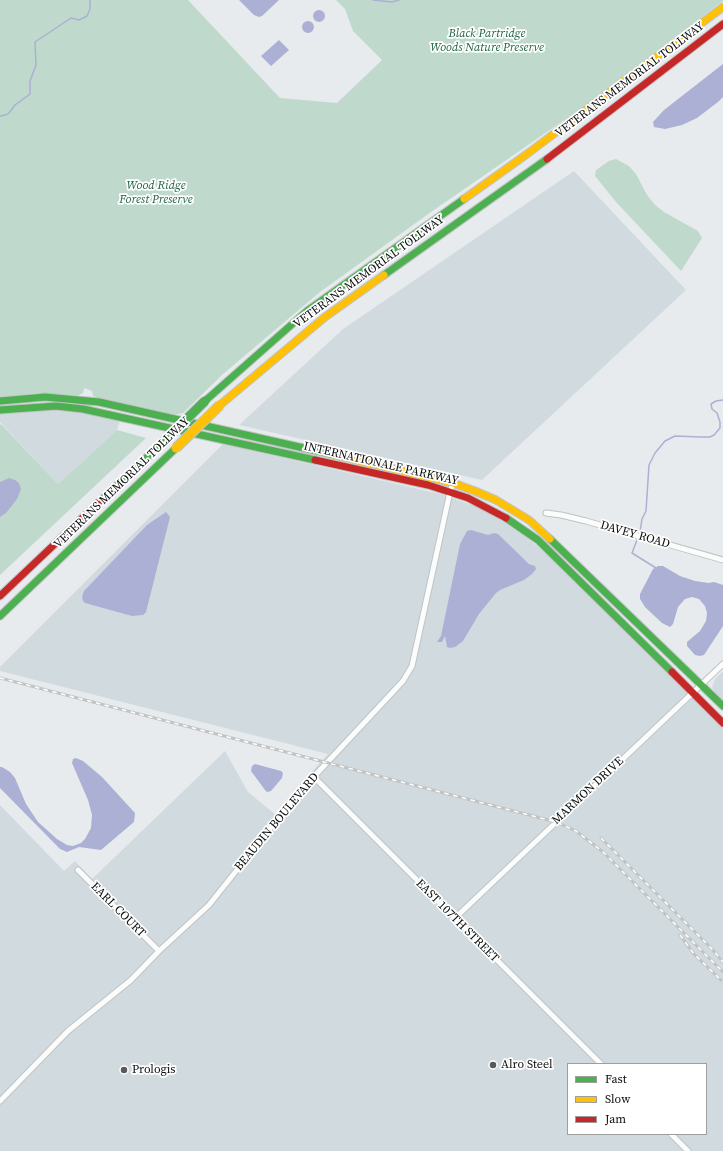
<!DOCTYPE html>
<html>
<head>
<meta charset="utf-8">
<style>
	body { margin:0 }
	#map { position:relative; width:723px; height:1151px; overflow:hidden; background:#e7ebed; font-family:"Source Serif 4",serif }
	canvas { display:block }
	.legend { position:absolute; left:567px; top:1063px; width:140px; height:72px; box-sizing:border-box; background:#fff; border:1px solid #9d9e9e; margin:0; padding:5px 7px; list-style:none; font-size:12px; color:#0a0c0d }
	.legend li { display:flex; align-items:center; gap:8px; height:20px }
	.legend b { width:20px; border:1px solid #9d9e9e }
</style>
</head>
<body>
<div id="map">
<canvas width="723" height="1151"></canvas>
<ul class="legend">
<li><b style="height:5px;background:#4caf50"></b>Fast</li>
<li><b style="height:5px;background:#ffc107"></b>Slow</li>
<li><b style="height:5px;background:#c62828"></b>Jam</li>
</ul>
</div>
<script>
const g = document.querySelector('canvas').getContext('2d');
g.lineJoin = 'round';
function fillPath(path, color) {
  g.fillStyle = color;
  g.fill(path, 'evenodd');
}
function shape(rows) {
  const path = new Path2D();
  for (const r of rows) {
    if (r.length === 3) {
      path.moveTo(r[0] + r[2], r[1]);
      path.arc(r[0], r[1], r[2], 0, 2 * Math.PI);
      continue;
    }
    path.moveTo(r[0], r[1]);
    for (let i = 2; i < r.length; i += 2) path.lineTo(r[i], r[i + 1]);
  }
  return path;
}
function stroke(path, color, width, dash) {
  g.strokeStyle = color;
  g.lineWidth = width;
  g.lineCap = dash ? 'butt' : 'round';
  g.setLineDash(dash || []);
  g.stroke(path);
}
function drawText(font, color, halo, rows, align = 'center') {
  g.font = font + ' "Source Serif 4",serif';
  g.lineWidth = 3.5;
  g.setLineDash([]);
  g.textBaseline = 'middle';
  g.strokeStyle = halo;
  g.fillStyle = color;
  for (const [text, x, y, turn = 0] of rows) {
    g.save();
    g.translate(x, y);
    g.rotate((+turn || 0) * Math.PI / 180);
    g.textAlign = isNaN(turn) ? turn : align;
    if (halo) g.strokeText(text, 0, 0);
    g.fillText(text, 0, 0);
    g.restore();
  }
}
fillPath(shape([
	[574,171,686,290,482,480,239,425,343,329],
	[46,409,89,413,120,420,117,430,58,484,0,422,0,413],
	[223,444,440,494,483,509,524,535,559,565,723,728,723,1151,0,1151,0,805,64,871,75,861,92,879,225,751,248,792,276,815,295,790,328,754,0,671,0,667],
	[568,1064,706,1064,706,1134,568,1134],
	[723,671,723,703,716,695,712,687,715,679]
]), '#d1dbdf');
fillPath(shape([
	[0,0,188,0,280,98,337,103,382,60,353,31,345,9,336,0,723,0,723,1,586,105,431,212,320,292,223,374,183,413,174,415,100,400,93,396,92,391,84,388,83,393,77,396,38,393,0,397],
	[616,159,629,166,636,174,647,195,655,205,664,212,698,231,702,238,681,271,616,202,595,176,596,170,609,161],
	[0,424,2,425,58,484,117,430,146,438,0,575]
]), '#bfd9cd');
fillPath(shape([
	[239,0,279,0,262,16,259,17,254,15],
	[319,16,6],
	[308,27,6],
	[279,40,289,50,271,66,261,56],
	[723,64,723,97,718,102,697,118,682,125,665,129,654,127,653,122,664,110],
	[9,478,15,480,19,483,21,489,17,499,6,513,0,517,0,482],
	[166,512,170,517,169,521,146,612,143,615,132,616,85,603,83,601,82,597,84,591,147,525],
	[471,530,488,535,494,533,498,534,529,564,535,566,536,569,532,574,524,580,500,590,496,593,479,614,463,641,455,647,450,648,447,647,445,636,442,642,437,642,441,636,460,544,467,531],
	[658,566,663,566,680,576,695,581,709,583,714,582,723,585,723,626,704,655,700,656,695,655,687,646,687,642,700,631,706,621,707,613,705,606,699,599,692,597,685,599,678,607,673,624,670,627,662,623,645,607,640,599,640,594,653,569],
	[76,758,83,761,102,777,135,813,134,822,101,850,79,847,67,852,60,849,0,788,0,767,2,767,10,772,15,778,26,804,38,822,57,839,67,845,73,846,81,843,85,839,91,828,92,815,88,800,72,763,73,759],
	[255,764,281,771,283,773,282,778,271,791,267,792,265,790,251,771,252,766]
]), '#acb0d4');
stroke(shape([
	[373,0,392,2,399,0],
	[0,116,6,115,9,113,15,105,30,94,30,81,36,65,35,42,71,18,79,20,87,16,90,9,90,0],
	[640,532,642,519,646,511,649,465,655,453,665,441,675,436,701,437,710,437,714,435,720,428,720,422,717,413,712,409,711,404,716,401,723,400],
	[637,540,632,553,656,568]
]), '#acb0d4', 1.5);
const street = shape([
	[546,513,561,515,586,521,723,560],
	[314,777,601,1064],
	[78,870,159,951],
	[454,919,723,664],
	[0,1101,68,1031,131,980,159,951,209,905,295,797,403,681,412,666,450,492,453,483],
	[671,1134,688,1151]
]);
const fast = shape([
	[384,275,547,159],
	[0,401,45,397,99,402,335,455],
	[205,401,307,311,464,199],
	[0,410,56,406,83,409,315,460],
	[98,503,161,444],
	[506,518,538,540,672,672],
	[550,539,723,706],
	[0,616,176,448]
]);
const slow = shape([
	[464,199,527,154,723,7],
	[220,405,325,317,384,275],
	[335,455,453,483,475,491,496,500,529,520,550,539]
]);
const jam = shape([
	[547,159,723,24],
	[315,460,428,485,468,498,506,518],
	[0,596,98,503],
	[672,672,723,723]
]);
stroke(street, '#c0c3c5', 7);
stroke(fast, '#c0c3c5', 9);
stroke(slow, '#c0c3c5', 9);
stroke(jam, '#c0c3c5', 9);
stroke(street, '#fbfcfc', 5);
stroke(fast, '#4caf50', 7);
stroke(slow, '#ffc107', 7);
stroke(jam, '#c62828', 7);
const rail = shape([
	[0,678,556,822,576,831,603,852,723,972],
	[601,838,713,950,723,962],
	[680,935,694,954,723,982]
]);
stroke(rail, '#c2c3c3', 3);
stroke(rail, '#fff', 1.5, [4.5]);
const fastBridge = shape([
	[161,444,205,401]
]);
const slowBridge = shape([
	[176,448,220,405]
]);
stroke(fastBridge, '#c0c3c5', 11, []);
stroke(slowBridge, '#c0c3c5', 11, []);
stroke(fastBridge, '#4caf50', 9);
stroke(slowBridge, '#ffc107', 9);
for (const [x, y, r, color] of [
	[493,1065,4,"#575a5b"],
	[124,1070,4,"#575a5b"]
]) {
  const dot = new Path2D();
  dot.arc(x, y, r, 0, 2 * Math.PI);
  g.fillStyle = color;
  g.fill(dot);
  stroke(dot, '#fff', 1.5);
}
drawText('italic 12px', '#1e6346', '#fff', [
	["Black Partridge",487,34],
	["Woods Nature Preserve",487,48],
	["Wood Ridge",156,186],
	["Forest Preserve",156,200]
]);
drawText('12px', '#0a0c0d', '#fff', [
	["VETERANS MEMORIAL TOLLWAY",630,80,-37],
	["VETERANS MEMORIAL TOLLWAY",369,272,-36],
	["INTERNATIONALE PARKWAY",381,464,13],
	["VETERANS MEMORIAL TOLLWAY",122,483,-44],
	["DAVEY ROAD",635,535,16],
	["MARMON DRIVE",588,791,-43],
	["BEAUDIN BOULEVARD",277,822,-50],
	["EARL COURT",118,910,45],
	["EAST 107TH STREET",457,921,45]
]);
drawText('12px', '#0a0c0d', '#fff', [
	["Alro Steel",501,1065],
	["Prologis",132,1070]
], 'left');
</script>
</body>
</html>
